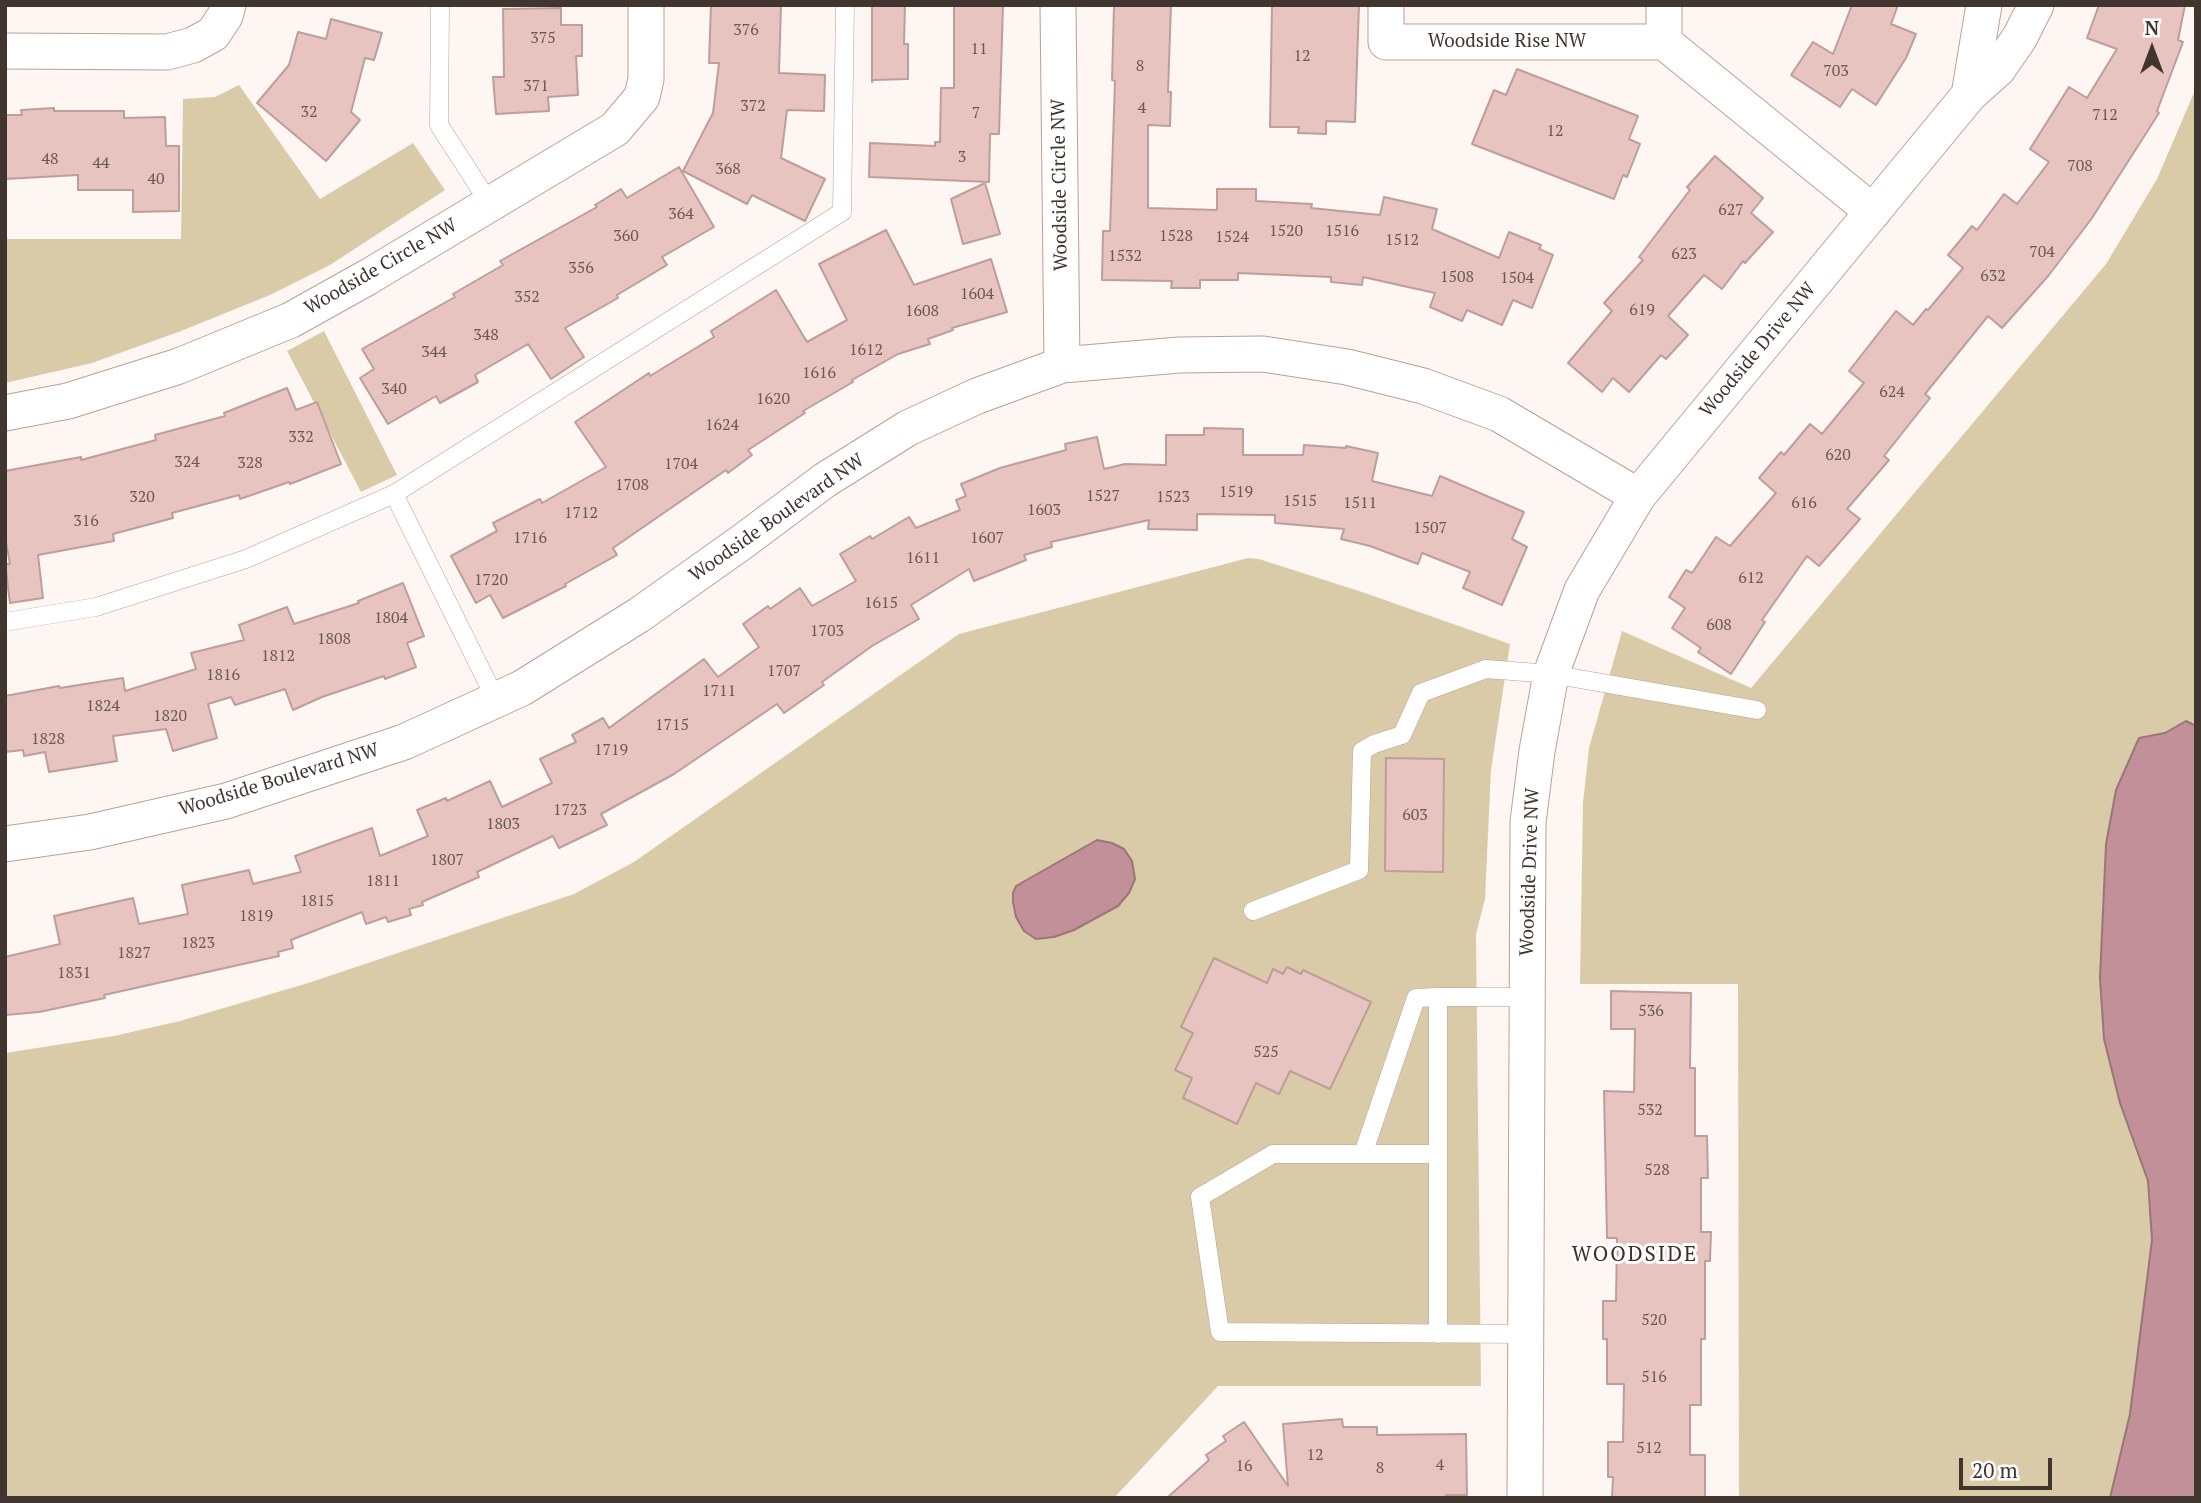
<!DOCTYPE html>
<html>
<head>
<meta charset="utf-8">
<style>
	body { margin:0 }
	#map { position:relative; width:2201px; height:1503px; overflow:hidden; background:#fdf6f3; font-family:"PT Serif",serif }
	canvas { display:block }
	.frame { position:absolute; inset:0; border:7px solid #41352f; pointer-events:none }
	.north { position:absolute; left:2117px; top:14px; width:70px; height:70px; -webkit-text-stroke:5px #fff; paint-order:stroke; rotate:0deg; font-size:19px; font-weight:700; line-height:28px; text-align:center; color:#41352f }
	.north::after { content:''; display:block; margin:auto; width:24px; height:32px; background:#41352f; clip-path:polygon(50% 0,100% 100%,50% 72%,0 100%) }
	.scale { position:absolute; left:1959px; top:1458px; width:93px; height:32px; box-sizing:border-box; border:4px solid #41352f; border-top:0; padding-left:9px; font-size:21px; line-height:24px; white-space:nowrap; color:#41352f; -webkit-text-stroke:5px #fff; paint-order:stroke }
</style>
</head>
<body>
<div id="map">
<canvas width="2201" height="1503"></canvas>
<div class="frame"></div>
<div class="north">N</div>
<div class="scale">20 m</div>
</div>
<script>
const g = document.querySelector('canvas').getContext('2d');
g.lineJoin = 'round';
function fillPath(path, color) {
  g.fillStyle = color;
  g.fill(path, 'evenodd');
}
function shape(rows) {
  const path = new Path2D();
  for (const r of rows) {
    path.moveTo(r[0], r[1]);
    for (let i = 2; i < r.length; i += 2) path.lineTo(r[i], r[i + 1]);
  }
  return path;
}
function stroke(path, color, width, dash) {
  g.strokeStyle = color;
  g.lineWidth = width;
  g.lineCap = dash ? 'butt' : 'round';
  g.setLineDash(dash || []);
  g.stroke(path);
}
function drawText(font, color, halo, rows, align = 'center') {
  g.font = font + ' "PT Serif",serif';
  g.lineWidth = 6;
  g.setLineDash([]);
  g.textBaseline = 'middle';
  g.strokeStyle = halo;
  g.fillStyle = color;
  for (const [text, x, y, turn = 0] of rows) {
    g.save();
    g.translate(x, y);
    g.rotate((+turn || 0) * Math.PI / 180);
    g.textAlign = isNaN(turn) ? turn : align;
    if (halo) g.strokeText(text, 0, 0);
    g.fillText(text, 0, 0);
    g.restore();
  }
}
fillPath(shape([
	[239,85,320,199,413,143,445,190,330,265,270,295,181,331,92,363,5,383,5,239,181,239,183,99,215,97],
	[2196,88,2196,1498,1739,1498,1738,984,1580,984,1583,803,1589,748,1622,631,1751,688,2106,264,2157,179],
	[324,331,397,475,361,492,287,351],
	[1248,558,1259,559,1365,593,1510,644,1491,770,1485,899,1476,934,1481,1386,1218,1386,1114,1498,5,1498,5,1053,114,1036,180,1021,308,983,574,894,634,862,959,634]
]), '#dacba8');
const water = shape([
	[2186,721,2196,726,2196,1498,2110,1498,2130,1414,2152,1240,2148,1181,2120,1103,2104,1039,2100,978,2106,844,2116,790,2139,738,2165,733,2186,721],
	[1097,840,1112,843,1124,849,1132,861,1135,879,1129,893,1118,906,1074,930,1054,937,1036,939,1024,931,1016,917,1013,902,1013,893,1016,886,1097,840]
]);
fillPath(water, '#c19098');
stroke(water, '#9b7578', 2);
const building = shape([
	[711,5,781,5,779,73,825,75,824,111,787,110,781,158,825,179,805,221,752,195,747,204,683,171,713,113,719,63,709,63,711,5],
	[872,5,905,5,904,44,908,44,908,79,873,80,872,82,872,5],
	[954,5,1003,5,999,134,990,134,989,182,869,177,870,143,935,146,935,142,940,142,941,88,954,88,954,5],
	[1114,5,1171,5,1168,92,1171,92,1170,126,1148,125,1148,208,1217,210,1217,189,1256,189,1256,201,1312,204,1311,208,1380,215,1384,197,1437,209,1432,229,1499,258,1509,232,1541,245,1539,249,1553,255,1532,308,1513,300,1502,325,1467,310,1462,321,1430,307,1435,293,1363,277,1362,285,1331,282,1331,277,1238,273,1238,280,1200,280,1200,288,1171,288,1172,281,1102,280,1103,231,1110,231,1115,81,1112,80,1114,5],
	[1272,5,1359,5,1355,122,1326,121,1326,134,1298,133,1299,127,1270,127,1272,5],
	[1852,5,1898,5,1891,24,1916,34,1906,58,1876,105,1852,89,1840,107,1791,75,1813,42,1833,54,1852,5],
	[2099,5,2185,5,2178,40,2183,42,2157,111,2159,113,2092,218,2049,275,2002,328,1988,316,1925,394,1930,398,1884,456,1889,460,1847,509,1860,519,1819,566,1807,556,1762,620,1765,622,1731,674,1698,652,1701,648,1672,628,1685,608,1669,597,1686,570,1692,573,1716,537,1730,546,1776,493,1759,478,1781,452,1784,455,1810,424,1822,434,1864,383,1849,371,1896,311,1913,325,1926,309,1928,310,1963,268,1948,255,1972,226,1977,230,2004,194,2017,204,2049,162,2030,149,2069,87,2087,98,2117,49,2087,38,2099,5],
	[561,8,561,25,582,25,582,56,576,56,578,95,548,97,549,111,496,114,493,77,504,77,503,9,561,8],
	[331,19,382,33,374,60,365,58,351,112,360,120,326,161,257,103,289,65,298,32,326,39,331,19],
	[1517,69,1638,116,1629,139,1640,144,1627,177,1623,175,1614,199,1472,144,1494,90,1506,95,1517,69],
	[54,108,54,111,124,111,124,118,165,117,166,146,179,146,179,211,133,212,133,190,78,190,78,175,5,179,5,115,22,115,21,110,54,108],
	[1715,156,1763,198,1751,213,1773,232,1745,263,1743,261,1722,289,1704,275,1668,316,1688,335,1666,359,1661,355,1629,392,1613,378,1602,392,1568,363,1612,311,1604,303,1643,260,1639,257,1690,190,1687,187,1715,156],
	[679,167,714,227,662,257,667,265,617,295,618,298,565,328,584,357,551,379,528,344,475,375,478,382,440,403,436,396,388,424,360,378,374,369,362,349,455,297,453,294,503,265,500,261,597,207,595,205,621,189,627,198,679,167],
	[985,183,1000,234,963,244,951,199,985,183],
	[886,230,914,285,991,259,1007,312,952,328,953,330,928,339,930,344,898,354,852,380,853,382,803,411,805,413,748,450,752,455,728,473,726,470,613,548,617,555,565,584,566,586,503,618,490,595,476,603,451,556,497,531,493,523,540,499,542,503,606,467,575,422,649,373,650,376,714,337,711,331,776,290,807,342,847,320,819,264,886,230],
	[287,388,296,410,317,402,341,464,290,484,289,482,240,499,239,495,172,513,173,518,113,534,114,541,38,555,43,598,10,603,5,564,10,564,5,537,5,471,81,457,81,460,156,440,155,435,225,416,224,413,287,388],
	[1204,428,1243,429,1243,455,1303,455,1304,445,1346,448,1346,446,1378,453,1372,481,1432,496,1440,476,1524,512,1512,539,1527,547,1502,605,1463,588,1470,572,1422,553,1418,564,1370,546,1341,539,1344,529,1275,523,1275,515,1197,514,1197,530,1148,529,1149,520,1051,542,1052,547,1024,555,1026,560,974,581,969,569,911,605,919,619,872,646,822,682,824,685,784,713,777,704,674,774,601,814,607,825,559,848,553,836,477,872,479,877,422,902,423,905,409,909,411,915,388,922,386,917,366,924,362,912,291,940,293,948,278,952,279,956,104,995,105,998,39,1012,5,1015,5,957,60,944,54,916,133,898,139,924,188,914,182,885,249,870,253,884,301,872,295,856,372,828,380,856,428,836,417,810,446,798,447,801,490,781,502,807,552,783,540,759,576,742,572,735,603,718,609,728,704,659,718,677,759,647,743,624,768,606,770,609,800,588,812,606,856,581,840,554,870,536,872,539,909,517,916,528,960,510,956,500,966,496,961,484,1000,468,1066,450,1065,444,1097,437,1104,469,1125,464,1166,465,1166,435,1204,435,1204,428],
	[403,583,424,636,407,643,416,667,385,679,384,676,322,697,293,710,285,689,235,705,231,697,208,704,217,738,173,751,166,729,113,736,117,761,49,772,45,752,24,756,23,750,5,752,5,696,59,686,60,688,123,678,125,691,196,669,191,653,244,640,239,625,287,607,294,624,359,603,358,601,403,583],
	[1386,758,1444,759,1443,872,1385,871,1386,758],
	[1214,958,1267,983,1273,969,1283,974,1287,967,1301,974,1303,970,1371,1002,1330,1089,1290,1071,1279,1094,1256,1083,1237,1124,1183,1098,1192,1078,1175,1070,1193,1033,1181,1027,1214,958],
	[1611,991,1691,993,1690,1068,1695,1068,1695,1136,1707,1136,1708,1178,1701,1178,1701,1232,1711,1232,1710,1261,1705,1261,1705,1339,1701,1339,1701,1405,1690,1405,1690,1455,1705,1455,1705,1498,1612,1498,1613,1477,1608,1477,1608,1442,1623,1442,1624,1384,1607,1384,1607,1339,1603,1339,1603,1301,1616,1301,1617,1238,1607,1238,1604,1091,1634,1092,1635,1029,1611,1029,1611,991],
	[1342,1419,1343,1427,1377,1427,1377,1435,1466,1434,1467,1495,1446,1495,1446,1498,1167,1498,1209,1460,1206,1455,1226,1441,1223,1436,1244,1422,1288,1486,1283,1424,1342,1419]
]);
fillPath(building, '#e7c4bf');
stroke(building, '#bf9d99', 2);
const service = shape([
	[440,5,439,125,490,204],
	[394,494,496,700],
	[5,622,96,607,246,559,394,494,842,212,845,5],
	[1253,911,1359,870,1362,751,1374,744,1402,735,1421,693,1486,669,1551,674,1757,710],
	[1363,1154,1416,998,1438,997],
	[1438,1154,1273,1154,1200,1197,1220,1332,1525,1334],
	[1438,1334,1438,997,1527,997]
]);
const minor = shape([
	[1058,5,1062,365],
	[1386,5,1386,42,1664,42,1873,212],
	[1664,42,1664,5],
	[5,51,167,52,193,45,213,34,225,16,228,5],
	[1969,95,1984,5],
	[5,413,68,401,179,366,291,320,368,277,615,129,642,97,646,79,646,5],
	[5,844,90,832,226,801,404,742,522,688,639,615,742,542,825,480,908,428,977,396,1062,365,1179,355,1263,354,1347,367,1423,386,1499,414,1638,496],
	[1525,1498,1528,822,1537,751,1551,674,1582,590,1638,496,1969,95,1998,69,2020,37,2036,5]
]);
stroke(service, '#bda092', 19);
stroke(minor, '#bda092', 37);
stroke(service, '#fff', 18);
stroke(minor, '#fff', 35);
drawText('16px', '#6a5953', null, [
	["376",746,30],
	["375",543,38],
	["11",979,49],
	["12",1302,56],
	["8",1140,66],
	["703",1836,71],
	["371",536,86],
	["372",753,106],
	["4",1142,108],
	["32",309,112],
	["7",976,113],
	["712",2105,115],
	["12",1555,131],
	["3",962,157],
	["48",50,159],
	["44",101,163],
	["708",2080,166],
	["368",728,169],
	["40",156,179],
	["627",1731,210],
	["364",681,214],
	["1520",1286,231],
	["1516",1342,231],
	["360",626,236],
	["1528",1176,236],
	["1524",1232,237],
	["1512",1402,240],
	["704",2042,252],
	["623",1684,254],
	["1532",1125,256],
	["356",581,268],
	["632",1993,276],
	["1508",1457,277],
	["1504",1517,278],
	["1604",977,294],
	["352",527,297],
	["619",1642,310],
	["1608",922,311],
	["348",486,335],
	["1612",866,350],
	["344",434,352],
	["1616",819,373],
	["340",394,389],
	["624",1892,392],
	["1620",773,399],
	["1624",722,425],
	["332",301,437],
	["620",1838,455],
	["324",187,462],
	["328",250,463],
	["1704",681,464],
	["1708",632,485],
	["1519",1236,492],
	["1527",1103,496],
	["320",142,497],
	["1523",1173,497],
	["1515",1300,501],
	["1511",1360,503],
	["616",1804,503],
	["1603",1044,510],
	["1712",581,513],
	["316",86,521],
	["1507",1430,528],
	["1716",530,538],
	["1607",987,538],
	["1611",923,558],
	["612",1751,578],
	["1720",491,580],
	["1615",881,603],
	["1804",391,618],
	["608",1719,625],
	["1703",827,631],
	["1808",334,639],
	["1812",278,656],
	["1707",784,671],
	["1816",223,675],
	["1711",719,691],
	["1824",103,706],
	["1820",170,716],
	["1715",672,725],
	["1828",48,739],
	["1719",611,750],
	["1723",570,810],
	["603",1415,815],
	["1803",503,824],
	["1807",447,860],
	["1811",383,881],
	["1815",317,901],
	["1819",256,916],
	["1823",198,943],
	["1827",134,953],
	["1831",74,973],
	["536",1651,1011],
	["525",1266,1052],
	["532",1650,1110],
	["528",1657,1170],
	["520",1654,1320],
	["516",1654,1377],
	["512",1649,1448],
	["12",1315,1455],
	["4",1440,1465],
	["16",1244,1466],
	["8",1380,1468]
]);
drawText('19px', '#41352f', '#fff', [
	["Woodside Rise NW",1507,42],
	["Woodside Circle NW",1060,185,-91],
	["Woodside Circle NW",381,267,-30],
	["Woodside Drive NW",1758,350,-50],
	["Woodside Boulevard NW",777,518,-35],
	["Woodside Boulevard NW",279,780,-17],
	["Woodside Drive NW",1530,872,-88]
]);
g.letterSpacing = '2px';
drawText('21px', '#442c20', '#fff', [
	["WOODSIDE",1635,1255]
]);
g.letterSpacing = '0px';
</script>
</body>
</html>
